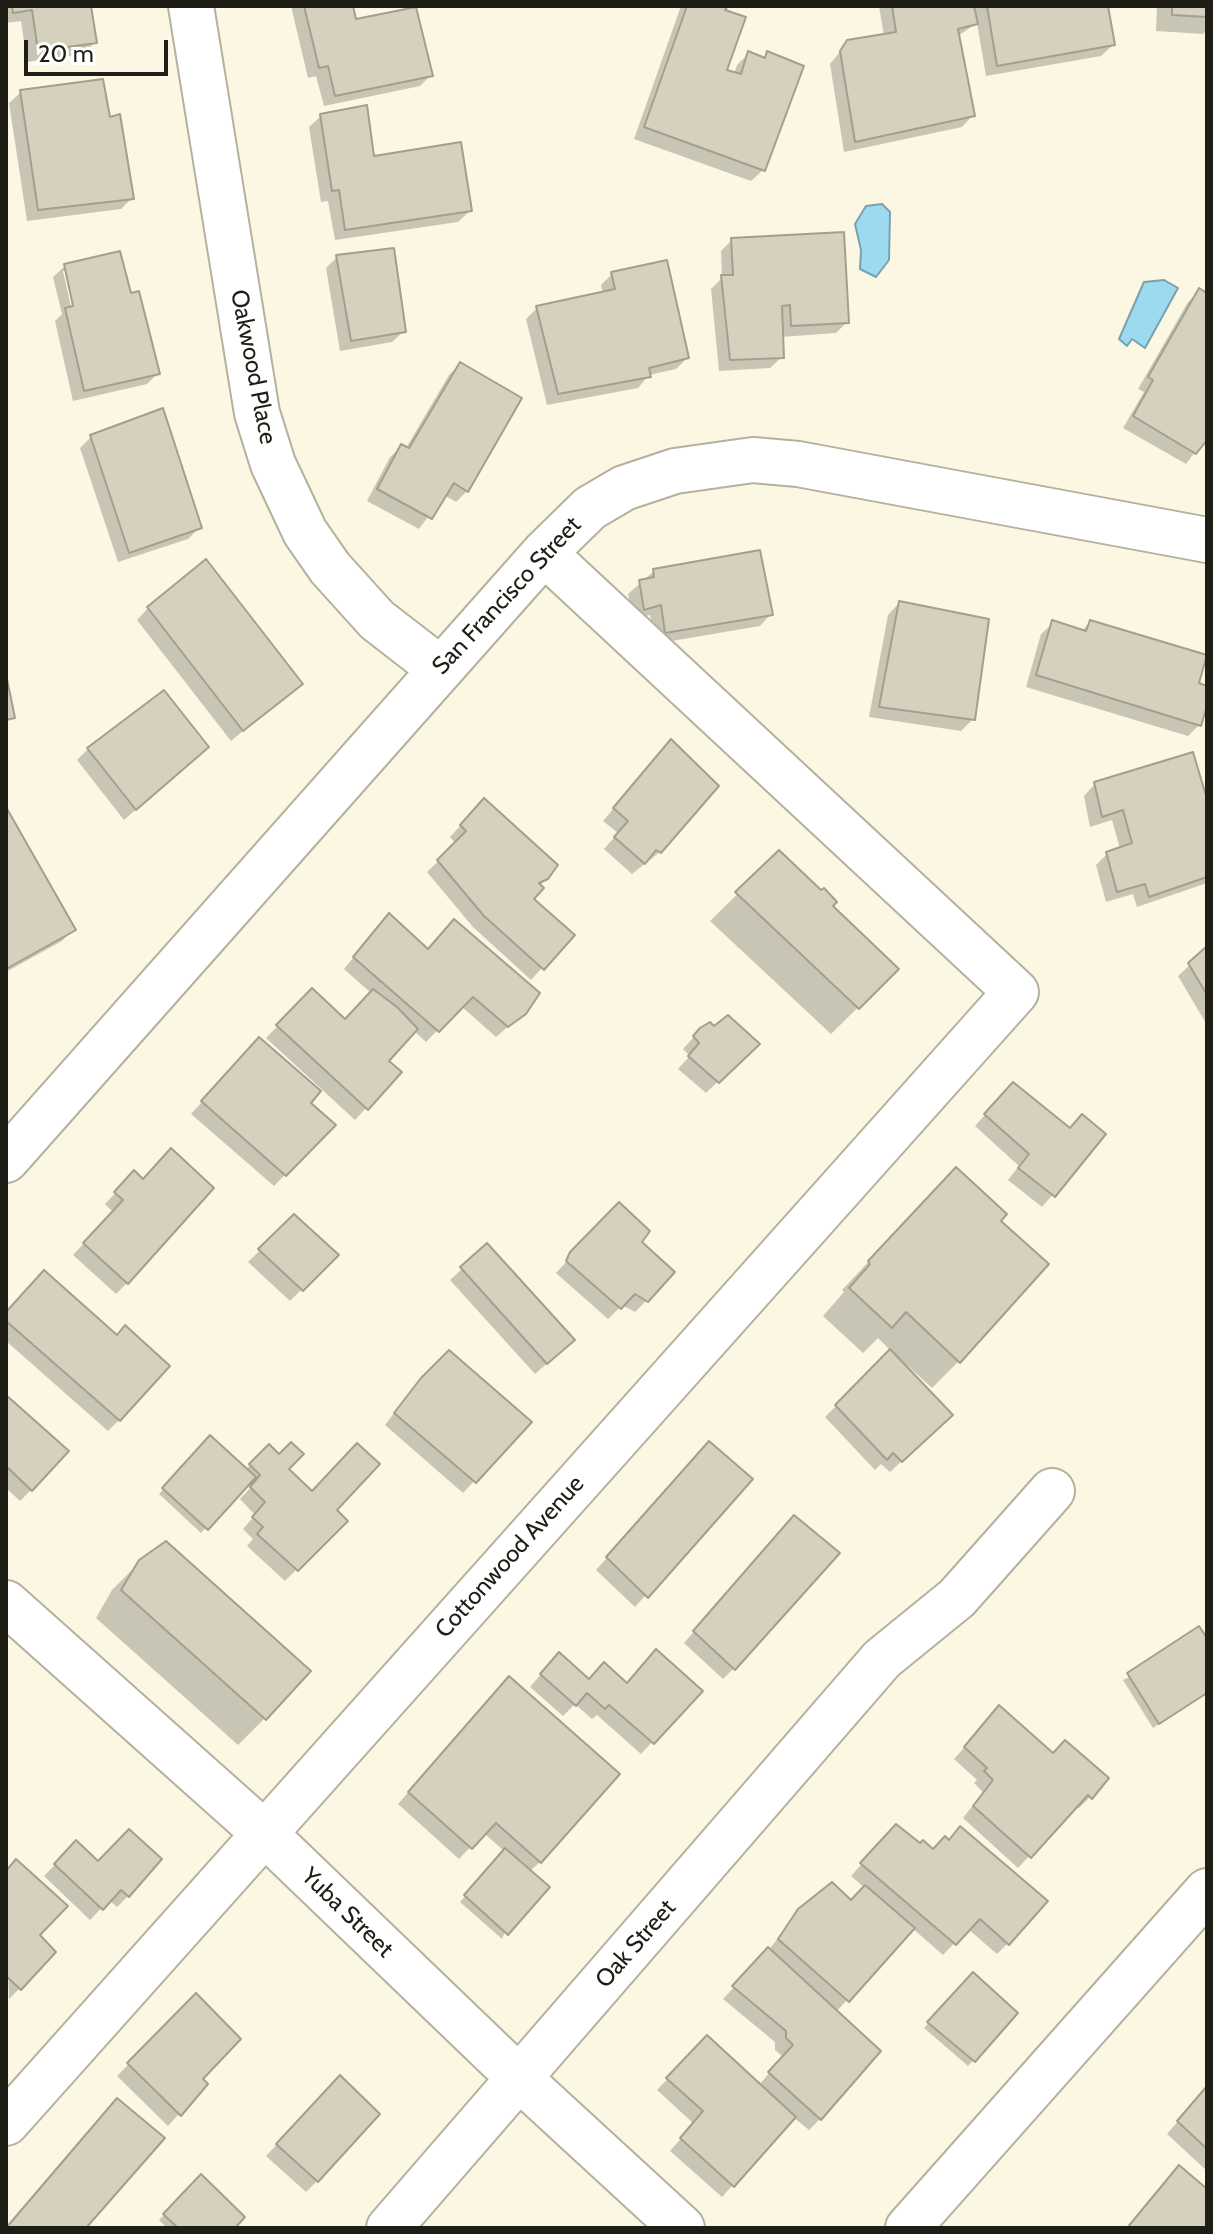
<!DOCTYPE html>
<html>
<head>
<meta charset="utf-8">
<style>
	body { margin:0 }
	#map { position:relative; width:1213px; height:2234px; overflow:hidden; background:#fbf7e3; font-family:Cabin,sans-serif }
	canvas { display:block }
	.frame { position:absolute; inset:0; border:8px solid #1f1e16; pointer-events:none }
	.scale { position:absolute; left:24px; top:40px; width:144px; height:36px; box-sizing:border-box; border:4px solid #1f1e16; border-top:0; padding-left:10px; font-size:24px; line-height:28px; white-space:nowrap; color:#1f1e16; -webkit-text-stroke:6px #fff; paint-order:stroke }
</style>
</head>
<body>
<div id="map">
<canvas width="1213" height="2234"></canvas>
<div class="frame"></div>
<div class="scale">20 m</div>
</div>
<script>
const g = document.querySelector('canvas').getContext('2d');
g.lineJoin = 'round';
function fillPath(path, color) {
  g.fillStyle = color;
  g.fill(path, 'evenodd');
}
function shape(rows) {
  const path = new Path2D();
  for (const r of rows) {
    path.moveTo(r[0], r[1]);
    for (let i = 2; i < r.length; i += 2) path.lineTo(r[i], r[i + 1]);
  }
  return path;
}
function stroke(path, color, width, dash) {
  g.strokeStyle = color;
  g.lineWidth = width;
  g.lineCap = dash ? 'butt' : 'round';
  g.setLineDash(dash || []);
  g.stroke(path);
}
function drawText(font, color, halo, rows, align = 'center') {
  g.font = font + ' Cabin,sans-serif';
  g.lineWidth = 6;
  g.setLineDash([]);
  g.textBaseline = 'middle';
  g.strokeStyle = halo;
  g.fillStyle = color;
  for (const [text, x, y, turn = 0] of rows) {
    g.save();
    g.translate(x, y);
    g.rotate((+turn || 0) * Math.PI / 180);
    g.textAlign = isNaN(turn) ? turn : align;
    if (halo) g.strokeText(text, 0, 0);
    g.fillText(text, 0, 0);
    g.restore();
  }
}
const water = shape([
	[882,204,890,212,889,260,876,277,860,269,861,250,855,224,866,206,882,204],
	[1164,280,1178,288,1145,348,1132,339,1127,346,1119,339,1144,282,1164,280]
]);
fillPath(water, '#9edaef');
stroke(water, '#78a2ae', 2);
fillPath(shape([
	[6,6,89,6,95,42,84,54,27,62,21,21,6,23],
	[291,6,351,6,355,21,431,75,420,86,324,106,316,76,308,78],
	[681,6,722,6,725,71,734,74,737,65,748,54,762,59,767,53,763,170,751,181,634,139],
	[879,6,1106,6,1113,45,1101,56,986,76,977,23,958,36,973,115,962,127,844,152,830,64,848,42,884,36],
	[1157,6,1207,6,1207,30,1203,34,1156,31],
	[21,92,109,119,132,198,121,209,27,221,9,103],
	[321,116,373,158,470,211,458,222,335,240,328,201,321,202,309,127],
	[732,240,847,322,836,333,781,337,782,357,770,368,719,371,711,289,722,278,721,251],
	[337,257,404,331,392,342,340,351,326,268],
	[65,266,130,295,158,373,147,384,73,401,55,321,62,314,53,277],
	[63,271,67,271,77,315,73,316],
	[612,274,687,358,676,369,649,375,638,388,547,405,526,319,537,308,603,294,601,285],
	[1199,291,1207,296,1207,436,1186,464,1123,428,1144,392,1138,389,1188,302],
	[460,364,467,491,456,502,444,495,419,529,367,501,390,457,402,446,406,448,449,375],
	[91,437,200,527,188,539,118,562,80,448],
	[654,571,771,614,760,626,654,644,650,615,633,620,628,594],
	[899,603,973,719,961,731,869,717,888,615],
	[148,608,300,684,231,741,137,620],
	[1090,622,1207,657,1197,684,1207,688,1207,699,1199,725,1188,736,1026,687,1041,634,1053,623,1081,632],
	[88,749,195,758,124,820,77,760],
	[660,752,660,852,632,874,604,849,618,833,603,821],
	[1095,784,1207,806,1207,883,1137,907,1133,894,1106,902,1096,865,1107,854,1120,849,1112,820,1090,827,1084,796],
	[6,811,74,929,62,941,6,972],
	[473,812,546,878,531,899,572,935,531,980,473,927,427,872,456,844,450,837],
	[779,853,897,969,831,1034,710,921],
	[378,927,427,951,525,1012,496,1037,461,1006,426,1042,414,1031,386,1061,399,1072,355,1120,266,1038,312,991,345,1021,371,993,344,969],
	[1207,949,1207,1025,1178,976],
	[701,1029,757,1044,706,1093,678,1069,690,1056,683,1049],
	[248,1051,333,1125,274,1186,191,1114],
	[1002,1096,1069,1130,1104,1135,1042,1207,1008,1180,1019,1166,975,1126],
	[134,1173,142,1181,127,1283,116,1294,73,1255,113,1212,105,1204],
	[933,1193,959,1361,932,1388,908,1366,906,1368,939,1426,890,1472,881,1464,875,1470,825,1417,891,1351,878,1338,863,1353,823,1316,844,1292,842,1290],
	[619,1205,640,1243,646,1301,635,1312,622,1305,608,1319,556,1273],
	[294,1217,336,1255,290,1301,248,1262],
	[462,1269,561,1351,535,1374,450,1280],
	[6,1314,116,1337,119,1420,108,1431,6,1341],
	[449,1352,529,1422,463,1493,385,1425,410,1392],
	[6,1398,31,1490,20,1501,6,1488],
	[210,1438,245,1470,269,1447,286,1470,345,1521,285,1581,247,1546,253,1539,243,1529,255,1515,240,1499,251,1487,247,1484,201,1533,159,1494],
	[698,1455,750,1479,635,1607,596,1570],
	[783,1529,734,1668,723,1679,684,1643],
	[140,1562,265,1718,238,1745,96,1618,112,1590],
	[1207,1642,1207,1693,1153,1728,1123,1680],
	[548,1666,589,1681,700,1691,641,1754,597,1715,592,1719,575,1704,563,1716,530,1687],
	[498,1690,540,1862,529,1872,502,1939,460,1902,505,1852,484,1833,459,1859,398,1804],
	[1000,1708,1090,1797,1079,1808,1076,1806,1018,1868,963,1818,983,1792,974,1783,977,1780,954,1759],
	[896,1826,1008,1943,997,1954,968,1929,943,1955,912,1928,836,2012,820,2119,809,2130,793,2117,722,2197,670,2151,694,2124,657,2090,708,2037,759,2085,783,2057,775,2050,775,2042,723,1999,768,1951,799,1911,851,1902,865,1888,851,1876],
	[76,1843,128,1896,117,1907,109,1900,90,1920,44,1876],
	[6,1873,37,1935,20,1988,9,1999],
	[973,1975,1015,2013,968,2066,924,2028],
	[196,1996,200,2079,206,2084,168,2126,117,2076],
	[1207,2087,1207,2171,1167,2134],
	[329,2089,317,2181,306,2192,266,2156],
	[118,2101,84,2228,6,2228,91,2128],
	[201,2177,232,2228,167,2228,159,2220]
]), '#0003');
const building = shape([
	[12,6,91,6,97,43,38,51,32,10,13,13,12,6],
	[304,6,353,6,356,19,416,7,433,76,335,96,328,66,319,68,304,6],
	[687,6,728,6,725,10,746,17,727,70,741,74,748,51,765,58,767,51,804,66,765,171,644,127,687,6],
	[892,6,974,6,978,24,958,29,975,116,855,142,840,51,847,40,896,32,892,6],
	[987,6,1108,6,1115,45,997,66,987,6],
	[1172,6,1207,6,1207,17,1172,15,1172,6],
	[103,79,110,117,120,114,134,199,38,210,20,90,103,79],
	[367,105,374,156,461,142,472,211,345,230,339,190,332,191,320,114,367,105],
	[844,232,849,323,791,326,790,305,782,306,784,358,730,360,721,275,733,275,731,238,844,232],
	[394,248,406,332,351,341,336,255,394,248],
	[120,251,131,293,139,291,160,374,84,391,65,308,73,306,64,264,120,251],
	[667,260,689,358,649,368,651,377,558,394,536,306,615,289,611,272,667,260],
	[1199,288,1207,293,1207,440,1196,454,1133,416,1153,380,1148,377,1199,288],
	[460,362,522,398,468,492,454,483,432,519,377,489,401,444,409,448,460,362],
	[163,408,202,528,129,553,90,435,163,408],
	[760,550,773,615,665,633,661,605,644,610,639,580,654,577,653,569,760,550],
	[206,559,303,684,243,731,147,607,206,559],
	[899,601,989,619,975,720,879,707,899,601],
	[1052,620,1086,631,1090,620,1207,655,1199,683,1207,686,1207,706,1201,726,1036,675,1052,620],
	[6,674,15,718,6,720,6,674],
	[164,690,209,747,136,810,87,748,164,690],
	[671,739,719,786,661,853,656,850,645,864,614,837,628,821,613,808,671,739],
	[1193,752,1207,799,1207,877,1149,897,1145,884,1117,892,1106,852,1132,843,1123,810,1102,817,1094,782,1193,752],
	[484,798,558,865,548,879,539,883,544,888,534,899,575,935,544,970,484,916,437,860,466,831,460,825,484,798],
	[6,807,76,930,6,969,6,807],
	[779,850,821,890,824,888,837,902,833,906,899,969,859,1009,735,892,779,850],
	[389,913,428,949,454,919,540,993,526,1014,508,1027,473,997,439,1032,353,957,389,913],
	[1207,946,1207,995,1188,963,1207,946],
	[312,988,345,1019,373,989,397,1007,418,1029,389,1061,402,1072,368,1110,276,1025,312,988],
	[728,1015,760,1044,719,1083,688,1056,699,1043,693,1036,700,1028,710,1022,714,1026,728,1015],
	[259,1037,321,1091,311,1103,336,1125,286,1176,201,1101,259,1037],
	[1013,1082,1070,1128,1082,1114,1106,1134,1055,1197,1018,1168,1029,1154,984,1114,1013,1082],
	[171,1148,214,1188,128,1284,83,1243,123,1200,114,1192,134,1170,143,1179,171,1148],
	[956,1167,1007,1214,1001,1221,1049,1264,960,1363,906,1312,892,1328,849,1288,870,1264,868,1261,956,1167],
	[619,1202,650,1231,642,1242,675,1272,648,1302,635,1294,621,1309,566,1261,570,1252,619,1202],
	[294,1214,339,1255,303,1291,258,1249,294,1214],
	[487,1243,575,1340,547,1364,460,1267,487,1243],
	[44,1270,117,1335,125,1325,170,1366,120,1421,6,1321,6,1312,44,1270],
	[890,1349,953,1415,902,1462,893,1453,887,1460,835,1405,890,1349],
	[449,1350,532,1422,476,1483,394,1413,421,1378,449,1350],
	[6,1395,69,1451,32,1491,6,1466,6,1395],
	[210,1435,256,1477,208,1530,162,1488,210,1435],
	[709,1441,753,1479,648,1598,606,1557,709,1441],
	[291,1442,304,1454,289,1469,312,1491,357,1443,380,1464,337,1510,348,1521,298,1571,257,1534,263,1527,252,1517,265,1502,250,1487,260,1475,249,1464,269,1444,279,1454,291,1442],
	[794,1515,840,1553,735,1670,693,1631,794,1515],
	[166,1541,311,1671,266,1720,121,1590,139,1560,166,1541],
	[1199,1626,1207,1638,1207,1693,1159,1724,1127,1673,1199,1626],
	[656,1649,703,1691,654,1744,609,1705,605,1709,587,1693,576,1706,540,1674,559,1652,589,1679,604,1662,627,1683,656,1649],
	[509,1676,620,1774,541,1863,496,1823,472,1849,408,1792,509,1676],
	[999,1705,1053,1753,1065,1740,1109,1778,1092,1799,1088,1795,1031,1858,973,1806,993,1780,984,1771,987,1768,964,1747,999,1705],
	[896,1824,920,1843,923,1840,933,1849,945,1836,949,1840,960,1826,1048,1901,1009,1945,980,1919,956,1945,860,1863,896,1824],
	[129,1829,162,1859,129,1897,121,1890,103,1910,54,1864,76,1840,98,1861,129,1829],
	[505,1848,550,1887,508,1935,464,1895,505,1848],
	[16,1859,68,1906,40,1935,56,1952,21,1990,6,1976,6,1871,16,1859],
	[832,1882,851,1900,865,1885,915,1928,849,2002,778,1939,798,1909,832,1882],
	[768,1947,881,2051,821,2120,768,2072,793,2045,786,2038,786,2031,732,1986,768,1947],
	[973,1972,1018,2013,975,2062,927,2022,973,1972],
	[196,1993,241,2039,203,2079,208,2084,181,2116,127,2063,196,1993],
	[707,2035,796,2117,734,2187,680,2138,703,2111,666,2078,707,2035],
	[340,2075,380,2114,318,2182,276,2144,340,2075],
	[1207,2086,1207,2149,1177,2121,1207,2086],
	[117,2098,165,2138,86,2228,6,2228,117,2098],
	[1179,2165,1207,2189,1207,2228,1127,2228,1179,2165],
	[201,2174,245,2217,235,2228,178,2228,163,2214,201,2174]
]);
fillPath(building, '#d6d1be');
stroke(building, '#a39f8c', 2);
const minor = shape([
	[191,6,257,413,273,464,305,532,330,568,377,620,439,668],
	[6,1160,544,553,590,508,624,488,675,471,753,460,798,464,1207,540],
	[6,1603,264,1833,520,2079,682,2228],
	[6,2123,1016,992,544,553],
	[389,2228,882,1659,957,1598,1052,1491],
	[908,2228,1207,1891]
]);
stroke(minor, '#b5b19e', 48);
stroke(minor, '#fff', 44);
drawText('24px', '#1f1e16', '#fff', [
	["Oakwood Place",253,367,79],
	["San Francisco Street",507,596,-47],
	["Cottonwood Avenue",510,1557,-48],
	["Yuba Street",347,1913,44],
	["Oak Street",636,1944,-49]
]);
</script>
</body>
</html>
